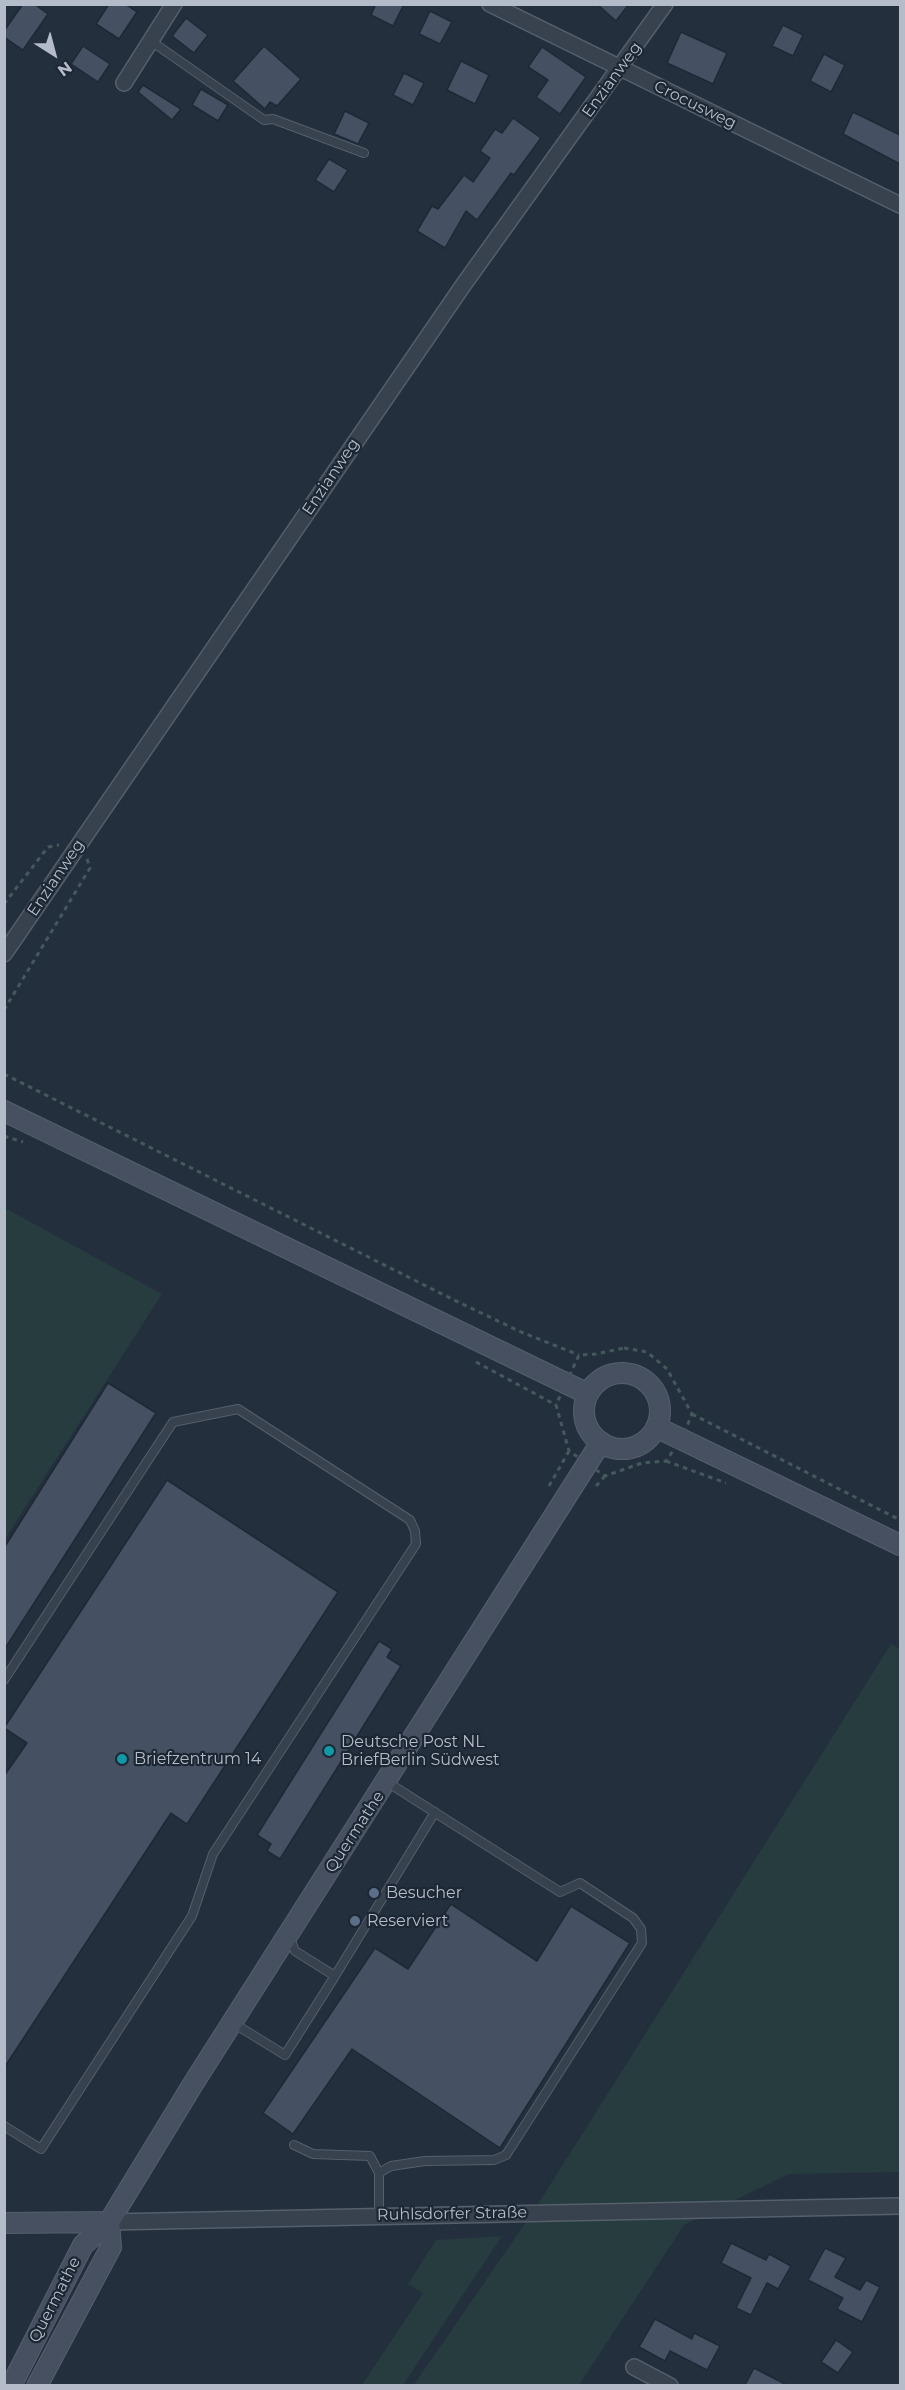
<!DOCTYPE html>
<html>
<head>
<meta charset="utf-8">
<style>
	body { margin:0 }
	#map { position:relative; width:905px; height:2390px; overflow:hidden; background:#242f3e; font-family:Montserrat,sans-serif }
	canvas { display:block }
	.frame { position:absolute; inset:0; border:6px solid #b4bcc9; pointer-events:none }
	.north { position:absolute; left:24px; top:24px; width:60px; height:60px; -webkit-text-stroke:4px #1d2633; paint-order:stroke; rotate:144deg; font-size:16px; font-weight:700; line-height:24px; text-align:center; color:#b4bcc9 }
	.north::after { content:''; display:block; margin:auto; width:21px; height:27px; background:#b4bcc9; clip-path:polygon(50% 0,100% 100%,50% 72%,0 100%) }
</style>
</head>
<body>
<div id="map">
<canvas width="905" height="2390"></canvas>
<div class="frame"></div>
<div class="north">N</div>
</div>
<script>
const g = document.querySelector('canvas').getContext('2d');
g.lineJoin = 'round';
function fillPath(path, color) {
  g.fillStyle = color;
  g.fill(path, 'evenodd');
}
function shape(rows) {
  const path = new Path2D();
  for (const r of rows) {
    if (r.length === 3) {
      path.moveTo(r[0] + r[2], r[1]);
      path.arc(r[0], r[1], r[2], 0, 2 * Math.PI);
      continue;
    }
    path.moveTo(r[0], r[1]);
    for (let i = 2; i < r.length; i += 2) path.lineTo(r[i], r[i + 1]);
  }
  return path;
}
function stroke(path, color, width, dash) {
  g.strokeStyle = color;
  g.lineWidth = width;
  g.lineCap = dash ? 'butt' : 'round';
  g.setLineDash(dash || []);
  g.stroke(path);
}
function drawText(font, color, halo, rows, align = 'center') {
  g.font = font + ' Montserrat,sans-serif';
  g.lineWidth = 4.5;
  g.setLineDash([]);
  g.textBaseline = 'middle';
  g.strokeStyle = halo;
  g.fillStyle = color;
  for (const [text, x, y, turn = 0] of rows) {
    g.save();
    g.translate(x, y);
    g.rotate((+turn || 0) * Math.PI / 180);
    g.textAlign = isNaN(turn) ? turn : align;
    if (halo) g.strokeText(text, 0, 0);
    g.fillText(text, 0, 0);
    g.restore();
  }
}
fillPath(shape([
	[5,1208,162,1294,5,1539],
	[891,1644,900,1649,900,2172,789,2174,684,2225,579,2385,413,2386,533,2212],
	[502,2236,403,2385,362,2385,423,2293,408,2284,436,2240]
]), '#263c3f');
const building = shape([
	[23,4,34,4,48,14,23,50,4,37,4,31,23,4],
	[109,4,125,4,137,12,119,39,96,24,109,4],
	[376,4,404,4,393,26,371,15,376,4],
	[597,4,629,4,616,21,597,4],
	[430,11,452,22,440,44,419,34,430,11],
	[186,18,208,35,194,53,172,36,186,18],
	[783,25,803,35,793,56,772,46,783,25],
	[681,32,727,53,713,84,667,63,681,32],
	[83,46,110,64,98,82,71,64,83,46],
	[264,46,301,79,277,106,270,102,265,109,233,81,264,46],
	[542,47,586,77,560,114,536,97,548,80,528,67,542,47],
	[824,54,845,65,831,92,810,81,824,54],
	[461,61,489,75,475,104,447,90,461,61],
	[404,73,424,83,413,105,393,95,404,73],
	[143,85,181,109,172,120,138,92,143,85],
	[201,89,228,105,218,121,192,105,201,89],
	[345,111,369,123,358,144,334,134,345,111],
	[853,112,900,135,900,164,843,134,853,112],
	[513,118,541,138,514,175,511,173,477,220,466,211,445,248,417,231,432,206,438,209,464,175,473,182,490,158,480,151,495,129,502,133,513,118],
	[329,159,348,170,334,192,315,180,329,159],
	[108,1383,156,1413,4,1650,4,1548,108,1383],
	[167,1480,338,1592,187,1824,171,1813,4,2068,4,1776,27,1743,4,1728,167,1480],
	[379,1641,392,1649,387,1657,401,1666,280,1859,267,1851,271,1844,257,1835,379,1641],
	[451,1904,537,1961,571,1906,630,1943,500,2148,352,2049,293,2134,263,2113,375,1948,408,1969,451,1904],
	[731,2243,766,2260,769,2254,791,2266,778,2289,767,2283,751,2315,736,2308,751,2278,721,2263,731,2243],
	[825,2248,846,2258,835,2277,860,2290,866,2280,880,2287,862,2322,837,2309,843,2298,808,2280,825,2248],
	[655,2319,692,2339,694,2333,720,2346,707,2370,670,2351,665,2361,639,2347,655,2319],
	[836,2340,853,2352,838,2373,821,2362,836,2340],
	[754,2368,787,2385,745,2385,754,2368]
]);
fillPath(building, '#455162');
stroke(building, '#1f2835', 1.5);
const lane = shape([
	[151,41,264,120,273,119,364,153],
	[4,1680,173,1422,238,1409,410,1520,415,1531,416,1544,213,1854,192,1916,41,2149,4,2126],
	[289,1936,295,1951,335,1976,435,1812],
	[233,2023,285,2055,335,1976],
	[294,2145,313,2154,370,2156,379,2173],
	[379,2216,379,2173,391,2166,425,2161,494,2160,506,2155,642,1943,641,1929,633,1918,580,1883,560,1892,387,1782]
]);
const street = shape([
	[490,4,900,205],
	[124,83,174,4],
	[4,954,464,284,665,4],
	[109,2222,900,2206],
	[634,2367,670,2386]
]);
const secondary = shape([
	[4,1111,588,1394],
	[622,1411,38],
	[656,1427,900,1545],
	[4,2223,109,2222],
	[11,2386,83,2245,109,2222,193,2084,601,1442],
	[37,2386,111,2247,109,2222]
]);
stroke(lane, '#565f6c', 10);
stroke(street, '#565f6c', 18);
stroke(secondary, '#565f6c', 22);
stroke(shape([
	[4,904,48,847,59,845],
	[4,1010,90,868,87,859],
	[4,1074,454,1300,521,1332,579,1355],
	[4,1136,23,1142],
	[624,1348,647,1352,667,1369,692,1414,682,1438,666,1461,642,1463,605,1476,569,1451,556,1405,579,1355,596,1354,624,1348],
	[476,1362,556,1405],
	[692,1414,900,1520],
	[666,1461,726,1483],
	[549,1486,569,1451],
	[596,1486,605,1476]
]), '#44595c', 3, [4.5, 4.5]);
stroke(lane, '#38414e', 8);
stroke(street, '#38414e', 15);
stroke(secondary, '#465061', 20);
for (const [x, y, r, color] of [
	[329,1751,6,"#0f9aa8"],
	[122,1759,6,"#0f9aa8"],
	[374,1893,6,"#5c6f8a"],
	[355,1921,6,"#5c6f8a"]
]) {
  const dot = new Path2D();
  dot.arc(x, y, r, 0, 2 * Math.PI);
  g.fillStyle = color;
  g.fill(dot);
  stroke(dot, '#1d2633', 2);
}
drawText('16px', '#b4bcc9', '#1d2633', [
	["Enzianweg",612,80,-54],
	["Crocusweg",695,105,26],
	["Enzianweg",331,477,-56],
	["Enzianweg",56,878,-56],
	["Quermathe",355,1832,-57],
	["Ruhlsdorfer Straße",452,2214,-1],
	["Quermathe",55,2300,-63]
]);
drawText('16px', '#b4bcc9', '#1d2633', [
	["Deutsche Post NL",341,1742],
	["BriefBerlin Südwest",341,1760],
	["Briefzentrum 14",134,1759],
	["Besucher",386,1893],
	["Reserviert",367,1921]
], 'left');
</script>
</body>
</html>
